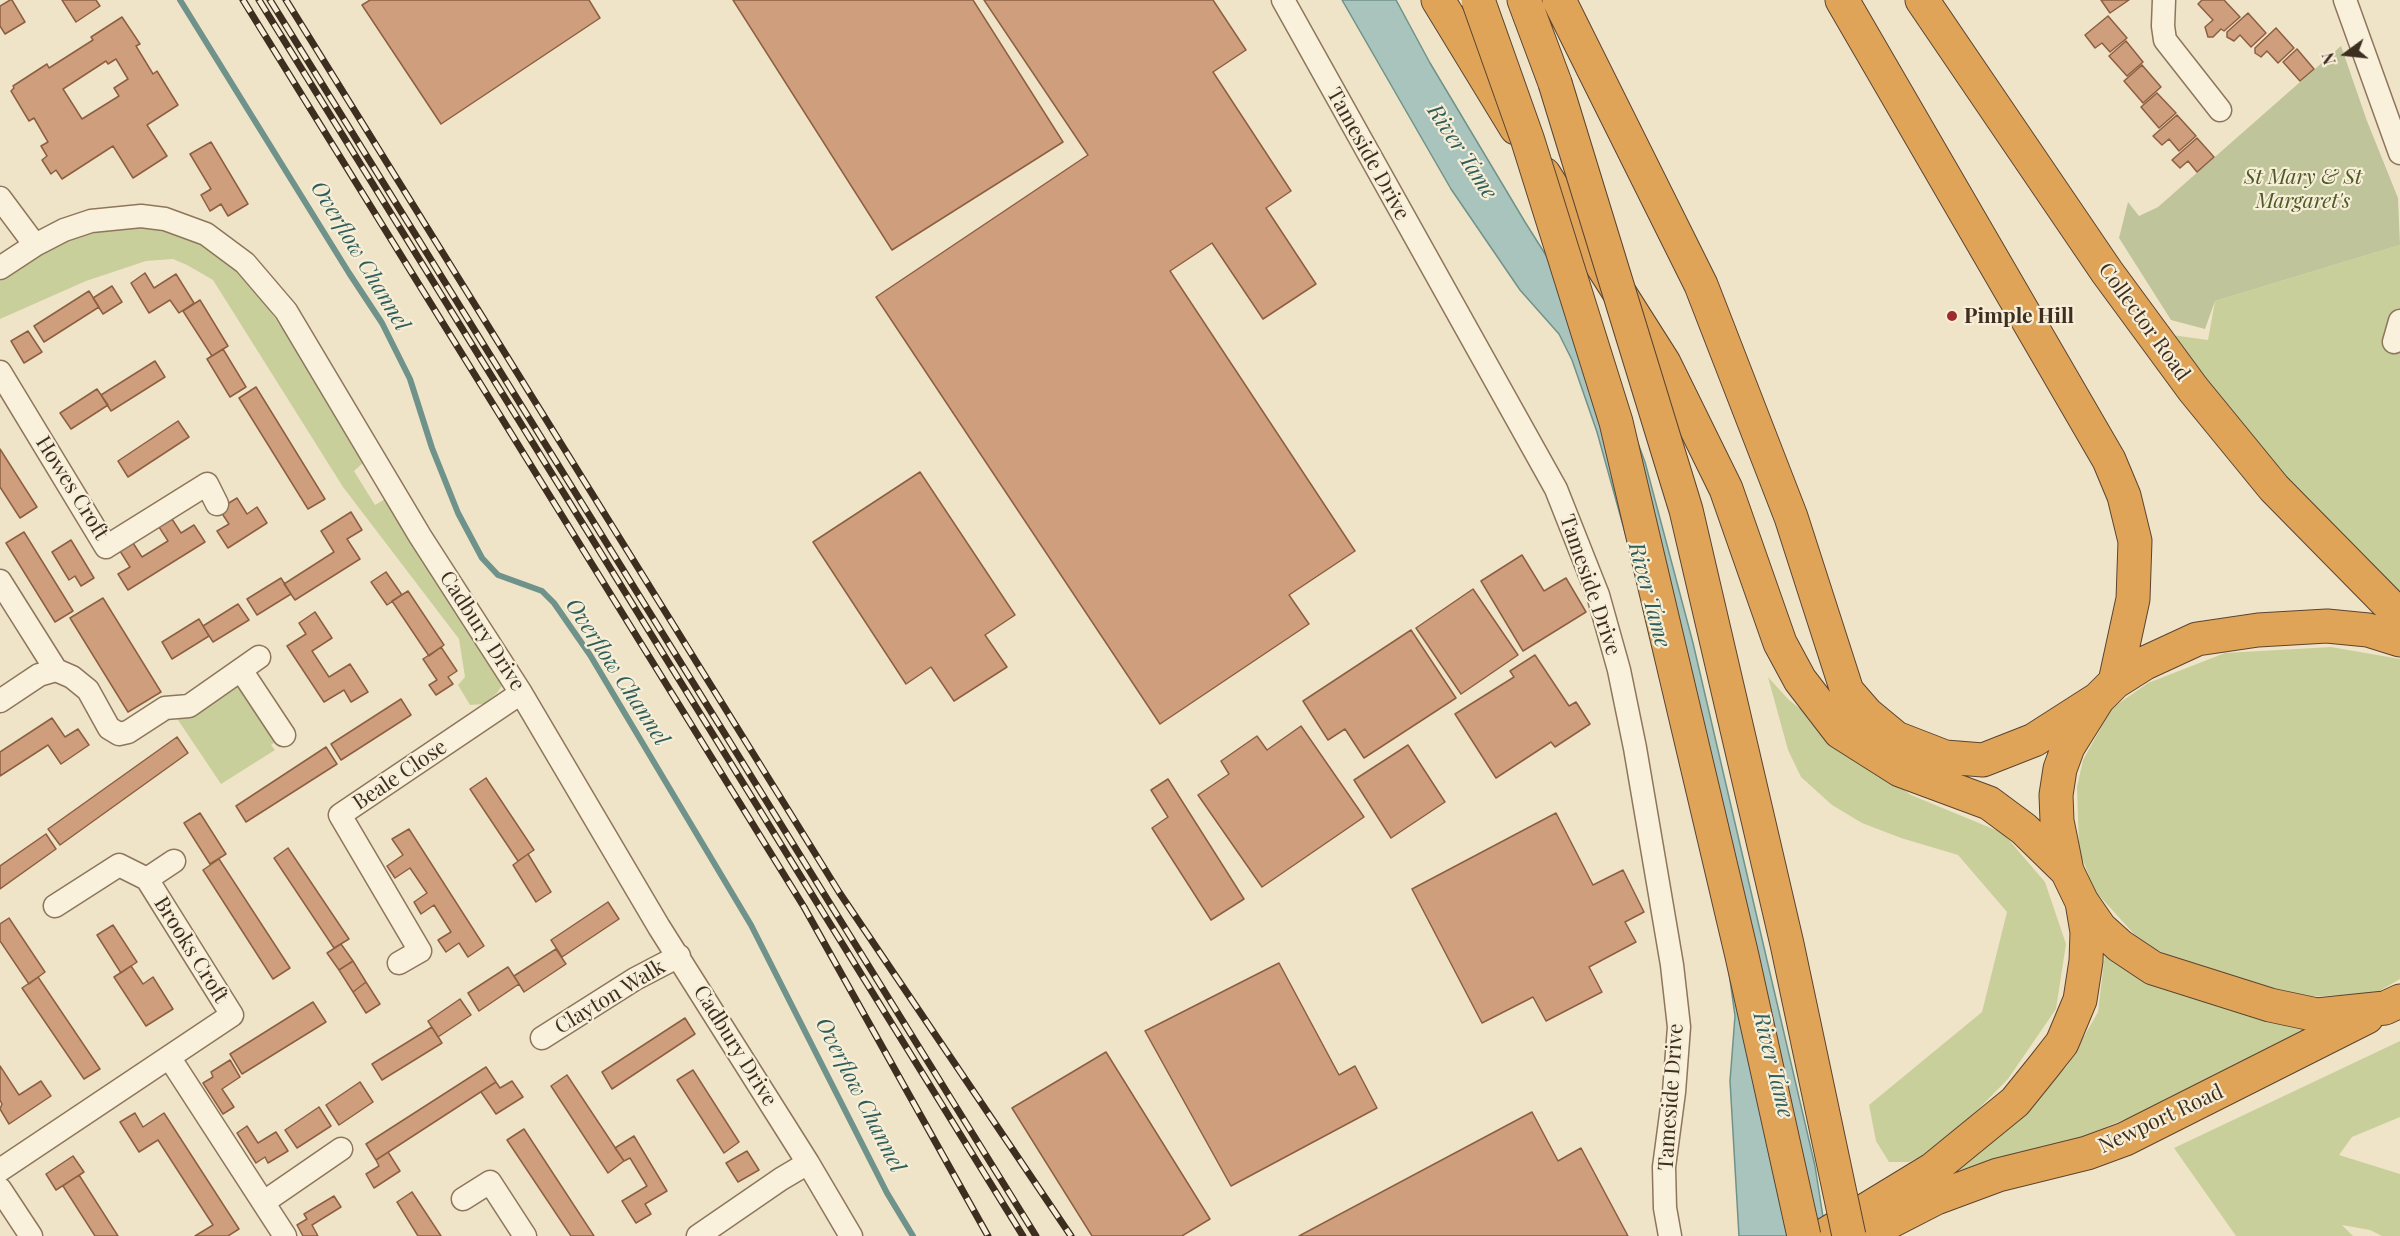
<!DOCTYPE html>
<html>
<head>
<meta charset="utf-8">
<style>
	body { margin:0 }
	#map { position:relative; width:2400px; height:1236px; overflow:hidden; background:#f0e4c8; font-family:"Playfair Display",serif }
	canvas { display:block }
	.north { position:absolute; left:2316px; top:24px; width:60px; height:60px; -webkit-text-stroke:4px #f7eed8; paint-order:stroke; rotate:255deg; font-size:16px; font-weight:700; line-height:24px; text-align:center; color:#3d2e20 }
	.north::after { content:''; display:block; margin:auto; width:21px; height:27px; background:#3d2e20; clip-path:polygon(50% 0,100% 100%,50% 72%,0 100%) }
</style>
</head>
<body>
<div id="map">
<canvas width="2400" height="1236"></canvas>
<div class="north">N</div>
</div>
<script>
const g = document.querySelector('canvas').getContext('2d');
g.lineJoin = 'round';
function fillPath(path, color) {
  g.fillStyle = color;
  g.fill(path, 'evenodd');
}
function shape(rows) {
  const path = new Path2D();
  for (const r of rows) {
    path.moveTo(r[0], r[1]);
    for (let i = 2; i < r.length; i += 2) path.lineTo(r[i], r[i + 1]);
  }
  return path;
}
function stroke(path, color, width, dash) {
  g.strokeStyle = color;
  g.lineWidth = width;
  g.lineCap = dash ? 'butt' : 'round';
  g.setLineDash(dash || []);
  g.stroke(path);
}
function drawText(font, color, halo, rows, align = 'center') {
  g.font = font + ' "Playfair Display",serif';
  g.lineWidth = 4.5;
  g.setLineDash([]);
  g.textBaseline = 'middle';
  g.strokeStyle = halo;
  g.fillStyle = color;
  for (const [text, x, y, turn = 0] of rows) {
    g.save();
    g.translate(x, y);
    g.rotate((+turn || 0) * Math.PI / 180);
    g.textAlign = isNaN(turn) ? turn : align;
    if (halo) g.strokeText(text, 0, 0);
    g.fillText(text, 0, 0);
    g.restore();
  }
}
fillPath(shape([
	[136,226,184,233,208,246,245,275,291,341,363,463,354,471,375,505,387,498,488,663,496,665,505,681,497,693,484,704,470,705,458,685,465,677,459,639,343,487,213,280,187,265,173,259,146,261,86,281,0,319,0,281,64,239,88,228],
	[2400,245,2400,597,2241,432,2172,335,2208,340,2215,301],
	[2331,647,2400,659,2400,979,2376,993,2307,997,2204,971,2143,944,2095,891,2079,850,2077,787,2083,760,2112,708,2148,683,2225,653],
	[1768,677,1789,700,1911,795,2003,833,2045,882,2066,944,2056,1009,2008,1079,1944,1144,1909,1162,1889,1162,1876,1141,1869,1105,1982,1012,2007,912,1958,855,1901,838,1862,823,1832,805,1801,777,1788,750],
	[239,683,277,741,271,745,275,750,221,784,176,717],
	[2105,953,2322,1026,2150,1109,2069,1142,1953,1172,2067,1066,2098,1012],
	[2400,1041,2400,1117,2352,1137,2339,1155,2400,1174,2400,1236,2382,1236,2370,1230,2342,1225,2353,1236,2236,1236,2174,1148]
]), '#c9cf9b');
fillPath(shape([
	[2341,46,2367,121,2398,198,2400,245,2215,301,2205,329,2171,320,2119,238,2128,202,2139,216,2158,207]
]), '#bfc49a');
const water = shape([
	[1342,0,1396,0,1430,63,1525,222,1600,341,1645,462,1693,643,1815,1166,1826,1236,1739,1236,1730,1081,1735,1016,1722,922,1636,572,1597,432,1572,360,1559,334,1520,290,1451,189,1342,0]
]);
fillPath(water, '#a9c4bc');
stroke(water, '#6f938a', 1.5);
stroke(shape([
	[180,0,349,273,382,323,410,379,432,448,458,513,482,558,498,575,542,591,554,603,590,655,751,925,887,1193,913,1236]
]), '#6f938a', 6);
const building = shape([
	[10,0,12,0,25,22,5,34,0,26,0,6,10,0],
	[62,0,96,0,100,6,76,22,62,0],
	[370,0,589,0,600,18,441,124,362,5,370,0],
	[733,0,973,0,1063,142,892,250,733,0],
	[984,0,1213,0,1246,50,1213,72,1291,191,1266,208,1316,284,1263,319,1212,243,1170,271,1355,551,1289,595,1309,624,1160,724,876,297,1088,155,984,0],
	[2101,0,2129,0,2110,13,2101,0],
	[2202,0,2224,0,2240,17,2224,31,2221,29,2213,37,2208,37,2205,27,2213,20,2198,4,2202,0],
	[2248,13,2266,33,2251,47,2240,35,2234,41,2227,37,2227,32,2248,13],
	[2108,16,2127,38,2110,52,2102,43,2095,48,2085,35,2108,16],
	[122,17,140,44,136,46,153,74,157,71,178,105,147,125,167,156,133,178,113,146,62,179,56,170,51,174,42,160,47,156,41,146,48,142,34,118,29,121,11,91,14,88,13,86,47,64,49,68,93,40,91,37,122,17],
	[116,59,128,79,114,88,119,96,82,119,63,89,106,61,108,64,116,59],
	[2276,28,2294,48,2278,63,2267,51,2261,57,2255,53,2255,48,2276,28],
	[2126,41,2143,62,2127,76,2109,56,2126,41],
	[2297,49,2314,69,2300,81,2283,62,2297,49],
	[2142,65,2161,87,2143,103,2124,81,2142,65],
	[2157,93,2176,113,2159,128,2141,107,2157,93],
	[2177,115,2196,136,2179,151,2169,139,2162,145,2153,136,2177,115],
	[2197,138,2214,157,2197,172,2188,161,2180,168,2172,160,2197,138],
	[211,142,248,204,228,216,221,204,210,211,201,195,211,189,190,154,211,142],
	[145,273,154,288,176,274,194,303,179,313,170,300,149,313,131,283,145,273],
	[112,286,122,302,103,314,93,298,112,286],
	[89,291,99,307,44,342,34,326,89,291],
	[200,300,228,346,212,356,183,311,200,300],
	[28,331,42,352,24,363,11,341,28,331],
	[223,349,246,387,230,397,207,359,223,349],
	[155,361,165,377,111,411,101,395,155,361],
	[256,387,325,499,308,509,239,398,256,387],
	[97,389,108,405,71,429,60,413,97,389],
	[178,421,189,437,128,477,118,461,178,421],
	[0,449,37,507,20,518,0,487,0,449],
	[920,472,1015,615,985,635,1007,667,954,701,931,667,906,684,813,542,920,472],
	[237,498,247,514,257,507,267,523,228,548,217,531,229,524,219,509,237,498],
	[351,512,362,530,347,539,360,559,295,600,284,584,334,552,321,531,351,512],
	[172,519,181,533,194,525,205,542,128,590,118,574,130,567,120,551,133,543,142,557,168,541,159,527,172,519],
	[24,532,73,611,55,622,6,543,24,532],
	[71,540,94,578,81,586,75,576,69,580,52,552,71,540],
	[1522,555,1544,591,1566,578,1586,612,1523,651,1481,581,1522,555],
	[386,572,402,595,387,605,371,582,386,572],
	[281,578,291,594,257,615,247,599,281,578],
	[1473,589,1518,655,1461,694,1416,628,1473,589],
	[408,591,444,645,429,656,392,601,408,591],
	[103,598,161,692,128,712,70,618,103,598],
	[238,604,249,620,213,642,203,626,238,604],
	[315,612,332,638,312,651,329,677,350,664,368,692,351,702,344,690,324,702,287,646,306,634,299,623,315,612],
	[199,619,209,636,172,659,162,642,199,619],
	[1411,630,1456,698,1364,758,1345,729,1328,740,1303,701,1411,630],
	[441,647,457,671,448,677,453,684,436,695,429,685,437,680,423,659,441,647],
	[1535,655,1569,706,1576,702,1590,724,1555,747,1551,742,1496,778,1455,714,1514,677,1510,671,1535,655],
	[401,699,411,715,341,760,331,744,401,699],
	[52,718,65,737,78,729,89,745,61,764,48,745,0,776,0,752,52,718],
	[1301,726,1364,817,1262,887,1198,795,1229,774,1221,761,1257,736,1267,750,1301,726],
	[177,737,188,753,60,845,48,829,177,737],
	[1408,745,1445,802,1391,838,1354,780,1408,745],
	[326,747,337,764,246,822,236,806,326,747],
	[486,778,534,850,518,861,470,789,486,778],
	[1168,779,1244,899,1211,920,1152,828,1168,817,1151,790,1168,779],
	[200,813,226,854,210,864,184,823,200,813],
	[1556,813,1593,885,1623,870,1644,912,1625,922,1636,942,1589,967,1602,992,1546,1021,1533,997,1482,1023,1412,889,1556,813],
	[409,829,484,946,468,957,459,943,446,952,438,940,451,932,434,905,421,914,414,902,427,893,410,868,395,878,387,866,403,855,392,839,409,829],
	[46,834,56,849,0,889,0,866,46,834],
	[288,848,349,939,334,948,274,858,288,848],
	[528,854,551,892,536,902,513,865,528,854],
	[219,859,290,968,273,979,203,870,219,859],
	[608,902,619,919,562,957,551,940,608,902],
	[9,918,45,972,29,984,0,941,0,924,9,918],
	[113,925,137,962,121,973,97,935,113,925],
	[341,944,353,961,339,970,327,953,341,944],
	[556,949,566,964,524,992,514,976,556,949],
	[353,961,366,982,353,992,339,970,353,961],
	[1279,963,1339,1075,1355,1066,1377,1108,1231,1186,1145,1031,1279,963],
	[131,966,143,984,153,977,173,1009,146,1026,114,977,131,966],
	[508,967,519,984,479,1011,468,993,508,967],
	[38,977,100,1069,84,1079,22,988,38,977],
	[366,982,380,1004,366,1013,353,992,366,982],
	[460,999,471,1015,438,1037,428,1021,460,999],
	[313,1002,326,1022,242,1074,230,1054,313,1002],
	[685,1018,695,1034,612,1089,602,1072,685,1018],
	[432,1027,442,1043,382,1080,372,1064,432,1027],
	[1106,1052,1210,1219,1182,1236,1092,1236,1012,1108,1106,1052],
	[230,1060,240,1077,222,1089,234,1107,223,1114,203,1083,213,1077,211,1072,230,1060],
	[0,1066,19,1095,41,1081,51,1096,9,1124,0,1109,2,1104,0,1100,0,1066],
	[486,1067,496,1082,376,1160,366,1144,486,1067],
	[693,1070,739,1142,724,1153,677,1080,693,1070],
	[567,1075,624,1161,608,1173,551,1086,567,1075],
	[512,1081,523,1097,496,1114,481,1092,496,1082,500,1088,512,1081],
	[360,1082,373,1102,339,1125,326,1105,360,1082],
	[319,1107,331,1126,297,1148,285,1130,319,1107],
	[1532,1112,1558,1161,1581,1148,1628,1236,1299,1236,1532,1112],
	[135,1113,143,1127,164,1113,239,1229,228,1236,195,1236,213,1225,158,1140,139,1152,120,1122,135,1113],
	[247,1126,258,1143,276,1132,288,1151,268,1163,265,1157,256,1163,237,1133,247,1126],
	[524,1129,594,1236,571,1236,507,1140,524,1129],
	[634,1136,667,1191,645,1204,651,1214,636,1223,622,1201,647,1186,630,1158,624,1161,615,1148,634,1136],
	[747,1151,759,1170,738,1182,726,1163,747,1151],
	[388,1152,400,1171,374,1188,366,1174,379,1166,376,1160,388,1152],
	[73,1156,84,1172,56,1190,46,1174,73,1156],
	[79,1175,118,1236,95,1236,63,1186,79,1175],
	[412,1192,441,1236,418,1236,397,1202,412,1192],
	[334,1196,341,1207,312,1225,318,1236,303,1236,297,1225,307,1219,304,1214,334,1196]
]);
fillPath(building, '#cf9f7d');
stroke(building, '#8d5f41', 1.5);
const minor = shape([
	[1283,0,1556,489,1598,595,1619,670,1635,748,1672,965,1679,1027,1674,1092,1664,1167,1665,1208,1670,1236],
	[2164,0,2163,26,2165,40,2220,110],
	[2345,0,2400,153],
	[0,198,35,245],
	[0,268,35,245,64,230,91,221,141,216,165,219,206,234,245,263,286,311,420,536,521,693,659,927,808,1163,851,1236],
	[2394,342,2400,321],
	[0,372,106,547,207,484,217,504],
	[0,581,56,670,72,677,88,690,109,728,119,734,128,732,165,708,189,706,259,657],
	[241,670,284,735],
	[0,701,39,675,56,670],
	[55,906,119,865,147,879],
	[399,963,420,951,340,815,521,693],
	[542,1038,635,979,679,956],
	[169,1057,285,1236],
	[0,1170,232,1015,147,879,174,861],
	[0,1189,31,1236],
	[463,1199,490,1182,525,1236],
	[264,1202,341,1149],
	[698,1236,781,1179,808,1163]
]);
const highway = shape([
	[1438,0,1516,128],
	[1524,0,1555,83],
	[1559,0,1701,285,1791,517,1847,691,1867,714,1896,738,1945,757,1983,760,2034,740,2098,699],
	[1842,0,2109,460,2124,496,2135,541,2133,599,2115,682],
	[1922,0,2107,272,2193,389,2274,488,2400,616],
	[1544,174,1664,363,1726,489,1780,643,1800,680,1840,732,1900,770,1989,803,2024,829,2067,871],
	[2400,640,2368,630,2327,626,2258,630,2197,639,2145,663,2115,682,2098,699,2068,747,2060,769,2056,795,2057,821,2067,871,2082,902,2100,928,2120,946,2153,968,2270,1005,2317,1015,2385,1008,2400,1001],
	[1823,1236,1933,1169,2015,1102,2044,1066,2062,1043,2080,1000,2086,961,2087,932,2082,902],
	[1862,1236,1936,1198,1998,1175,2087,1153,2125,1139,2367,1017]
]);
stroke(minor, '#8d765c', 25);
stroke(highway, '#5b4430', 35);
stroke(minor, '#faf1dc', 22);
stroke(highway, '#e0a458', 33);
const rail = shape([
	[243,0,804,907,988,1236],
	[259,0,1023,1236],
	[270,0,1036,1236],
	[286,0,839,892,1071,1236]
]);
stroke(rail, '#3d2e20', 7);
stroke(rail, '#f7eed8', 4.5, [14]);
const highwayBridge = shape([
	[1478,0,1527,138,1616,422,1742,956,1804,1236],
	[1555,83,1686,510,1787,944,1849,1236]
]);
stroke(highwayBridge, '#5b4430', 35, []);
stroke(highwayBridge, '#e0a458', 33);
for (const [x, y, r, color] of [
	[1952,316,6,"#9e2a2b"]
]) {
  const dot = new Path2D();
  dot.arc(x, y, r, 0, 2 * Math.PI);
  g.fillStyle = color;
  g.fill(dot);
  stroke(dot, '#f7eed8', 2);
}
drawText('21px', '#3d2e20', '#f7eed8', [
	["Tameside Drive",1368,154,61],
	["Collector Road",2144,322,54],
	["Howes Croft",72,488,58],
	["Tameside Drive",1590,585,71],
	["Cadbury Drive",482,631,57],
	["Beale Close",400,775,-34],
	["Brooks Croft",191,950,58],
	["Clayton Walk",610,997,-31],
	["Cadbury Drive",735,1046,58],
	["Tameside Drive",1671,1097,-86],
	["Newport Road",2161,1119,-25]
]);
drawText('italic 21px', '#4d5a26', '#f7eed8', [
	["St Mary & St",2303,177],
	["Margaret's",2303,201]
]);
drawText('bold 21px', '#3d2e20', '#f7eed8', [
	["Pimple Hill",1964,316]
], 'left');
drawText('italic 22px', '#2f5d5a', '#f7eed8', [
	["River Tame",1462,152,57],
	["Overflow Channel",360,256,59],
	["River Tame",1649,595,75],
	["Overflow Channel",617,672,57],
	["River Tame",1773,1065,76],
	["Overflow Channel",860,1095,63]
]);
</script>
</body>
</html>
